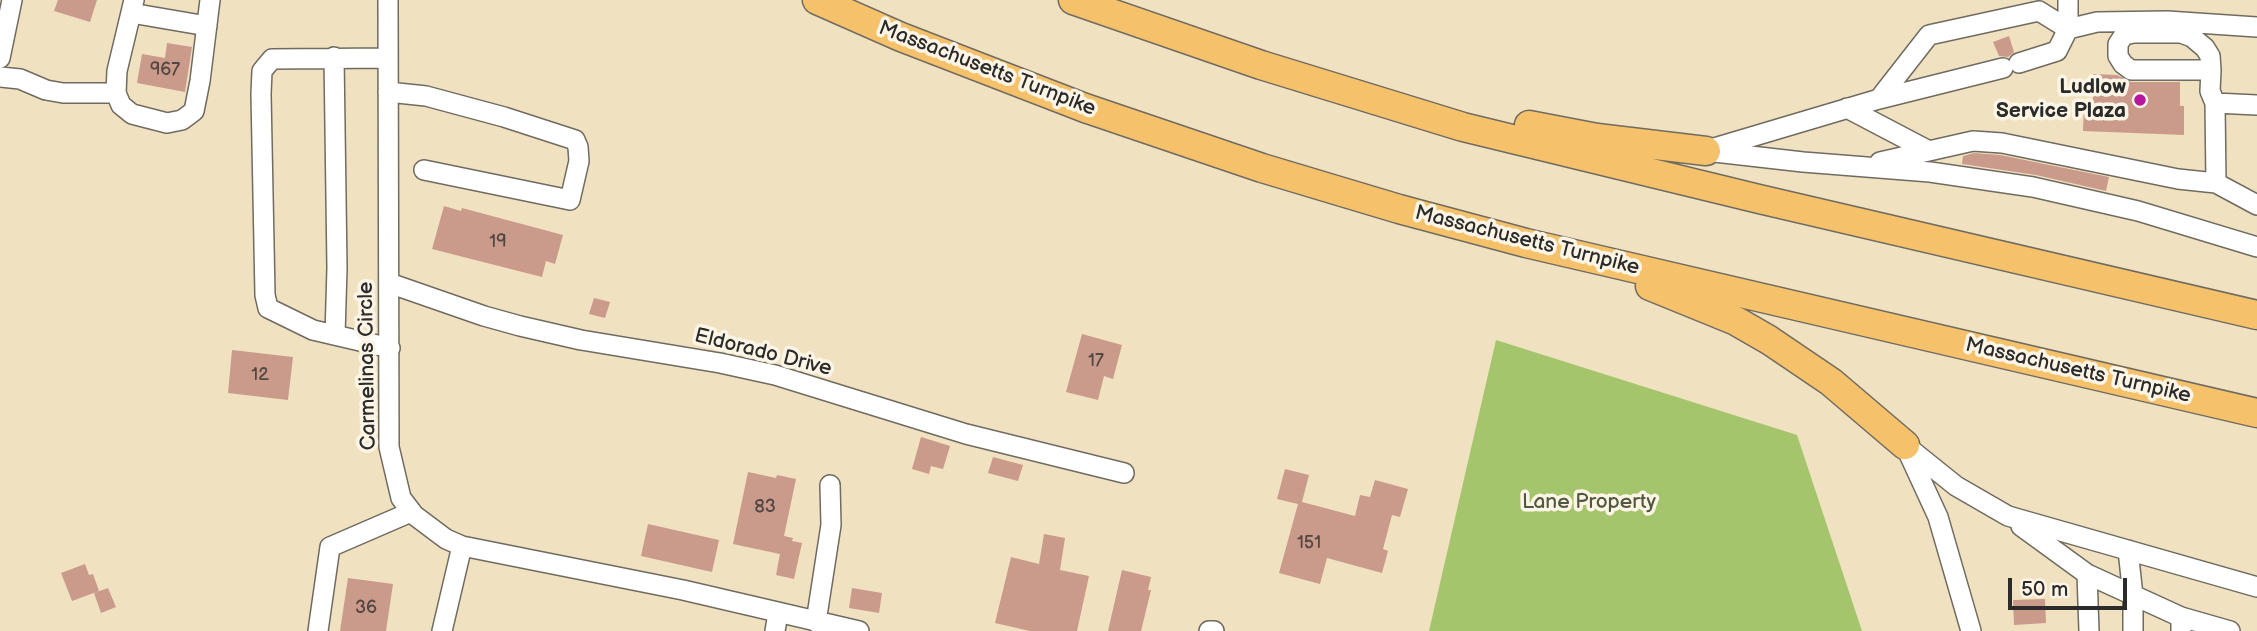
<!DOCTYPE html>
<html>
<head>
<meta charset="utf-8">
<style>
	body { margin:0 }
	#map { position:relative; width:2257px; height:631px; overflow:hidden; background:#f0e1c1; font-family:"Balsamiq Sans",sans-serif }
	canvas { display:block }
	.scale { position:absolute; left:2008px; top:578px; width:119px; height:32px; box-sizing:border-box; border:4px solid #2b2b2b; border-top:0; padding-left:9px; font-size:21px; line-height:24px; white-space:nowrap; color:#2b2b2b; -webkit-text-stroke:5px #fcf5e5; paint-order:stroke }
</style>
</head>
<body>
<div id="map">
<canvas width="2257" height="631"></canvas>
<div class="scale">50 m</div>
</div>
<script>
const g = document.querySelector('canvas').getContext('2d');
g.lineJoin = 'round';
function fillPath(path, color) {
  g.fillStyle = color;
  g.fill(path, 'evenodd');
}
function shape(rows) {
  const path = new Path2D();
  for (const r of rows) {
    path.moveTo(r[0], r[1]);
    for (let i = 2; i < r.length; i += 2) path.lineTo(r[i], r[i + 1]);
  }
  return path;
}
function stroke(path, color, width, dash) {
  g.strokeStyle = color;
  g.lineWidth = width;
  g.lineCap = dash ? 'butt' : 'round';
  g.setLineDash(dash || []);
  g.stroke(path);
}
function drawText(font, color, halo, rows, align = 'center') {
  g.font = font + ' "Balsamiq Sans",sans-serif';
  g.lineWidth = 7;
  g.setLineDash([]);
  g.textBaseline = 'middle';
  g.strokeStyle = halo;
  g.fillStyle = color;
  for (const [text, x, y, turn = 0] of rows) {
    g.save();
    g.translate(x, y);
    g.rotate((+turn || 0) * Math.PI / 180);
    g.textAlign = isNaN(turn) ? turn : align;
    if (halo) g.strokeText(text, 0, 0);
    g.fillText(text, 0, 0);
    g.restore();
  }
}
fillPath(shape([
	[1496,340,1797,435,1862,631,1429,631]
]), '#a5c56d');
fillPath(shape([
	[58,0,97,0,90,22,54,11],
	[2009,36,2014,52,2008,57,1999,56,1993,42],
	[167,43,192,47,185,92,137,83,142,54,165,58],
	[2093,74,2117,75,2131,82,2180,82,2180,106,2184,106,2184,135,2083,131,2084,106,2093,106],
	[1974,153,2000,155,2109,177,2106,191,2036,175,1962,164,1963,156],
	[444,206,461,211,462,208,563,235,555,264,546,261,542,277,432,249],
	[594,298,610,302,605,318,589,314],
	[1082,334,1122,345,1113,379,1104,376,1098,400,1066,392],
	[232,350,293,357,288,400,228,393],
	[921,437,950,446,943,469,931,466,929,474,912,469],
	[993,457,1023,465,1018,481,988,473],
	[1285,469,1309,475,1302,502,1355,516,1360,495,1370,497,1375,480,1408,489,1400,517,1392,515,1383,549,1388,551,1382,573,1327,558,1320,584,1279,573,1298,504,1277,499],
	[748,472,776,478,777,475,796,479,784,536,793,538,792,541,802,543,794,579,776,575,780,554,733,544],
	[648,524,719,540,712,572,641,556],
	[1044,534,1065,538,1060,570,1089,576,1077,631,1030,631,995,623,1011,557,1039,564],
	[85,564,89,575,93,574,99,591,72,601,61,573],
	[1122,570,1151,577,1148,590,1151,590,1141,631,1108,631],
	[348,578,393,584,386,631,340,631],
	[108,588,116,607,101,613,94,593],
	[852,588,882,593,879,613,849,608],
	[2045,599,2046,623,2014,625,2013,600]
]), '#ca9a8b');
const minor = shape([
	[134,0,117,71,116,93,121,105,132,114,167,123,182,120,194,111,200,81,210,0],
	[388,0,389,447,401,498,414,515,446,539,462,546,683,590,859,631],
	[2068,0,2068,29],
	[131,13,207,26],
	[334,57,337,268,335,335],
	[0,58,12,0],
	[387,58,272,59,262,71,261,94,265,295,268,308,313,330,390,348],
	[2019,63,2057,51,2068,29,2097,22,2167,21,2257,27],
	[2211,70,2131,70,2123,64,2118,56,2118,44,2124,35,2134,33,2181,33,2192,37,2205,48,2210,56,2211,70,2210,91,2215,103],
	[0,77,20,79,46,90,63,93,116,93],
	[388,92,426,96,504,117,575,140,578,147,579,161,570,200,424,170],
	[1879,99,1929,35,2039,11,2068,29],
	[2257,105,2215,103,2216,183,2257,205],
	[1847,108,1929,151],
	[1714,148,1879,99,2003,68],
	[1706,151,1803,162,1930,172,2033,187,2138,211,2257,247],
	[1880,162,1973,141,2002,143,2178,179,2216,183],
	[389,283,484,316,520,326,581,340,720,363,775,375,966,434,1124,473],
	[1905,445,1956,486,2008,516,2257,587],
	[1908,452,1938,517,1971,631],
	[2021,526,2087,574,2089,631],
	[2128,550,2133,596,2133,631],
	[2087,574,2181,617,2181,631],
	[2181,617,2230,631],
	[816,622,831,525,830,485],
	[318,631,330,547,411,512],
	[442,631,462,546],
	[775,631,778,613],
	[1209,631,1214,631]
]);
const highway = shape([
	[817,0,901,37,1085,108,1262,168,1399,209,1526,243,2257,413],
	[1073,0,1261,65,1463,127,1759,199,2257,315],
	[1529,125,1597,138,1706,151],
	[1650,286,1736,321,1769,340,1831,382,1905,445]
]);
stroke(minor, '#706b60', 22);
stroke(highway, '#706b60', 31);
stroke(minor, '#fff', 19);
stroke(highway, '#f5c16b', 28);
for (const [x, y, r, color] of [
	[2140,100,7,"#b5179e"]
]) {
  const dot = new Path2D();
  dot.arc(x, y, r, 0, 2 * Math.PI);
  g.fillStyle = color;
  g.fill(dot);
  stroke(dot, '#fcf5e5', 2.5);
}
drawText('18px', '#534743', null, [
	["967",165,70],
	["19",498,242],
	["17",1096,361],
	["12",260,375],
	["83",765,507],
	["151",1309,543],
	["36",366,608]
]);
drawText('21px', '#2b2b2b', '#fcf5e5', [
	["Massachusetts Turnpike",987,69,21],
	["Massachusetts Turnpike",1527,241,14],
	["Eldorado Drive",763,353,14],
	["Carmelinas Circle",368,366,-91],
	["Massachusetts Turnpike",2078,371,13]
]);
drawText('bold 21px', '#2b2b2b', '#fcf5e5', [
	["Ludlow",2126,88],
	["Service Plaza",2126,112]
], 'right');
drawText('21px', '#50593f', '#fcf5e5', [
	["Lane Property",1589,503]
]);
</script>
</body>
</html>
